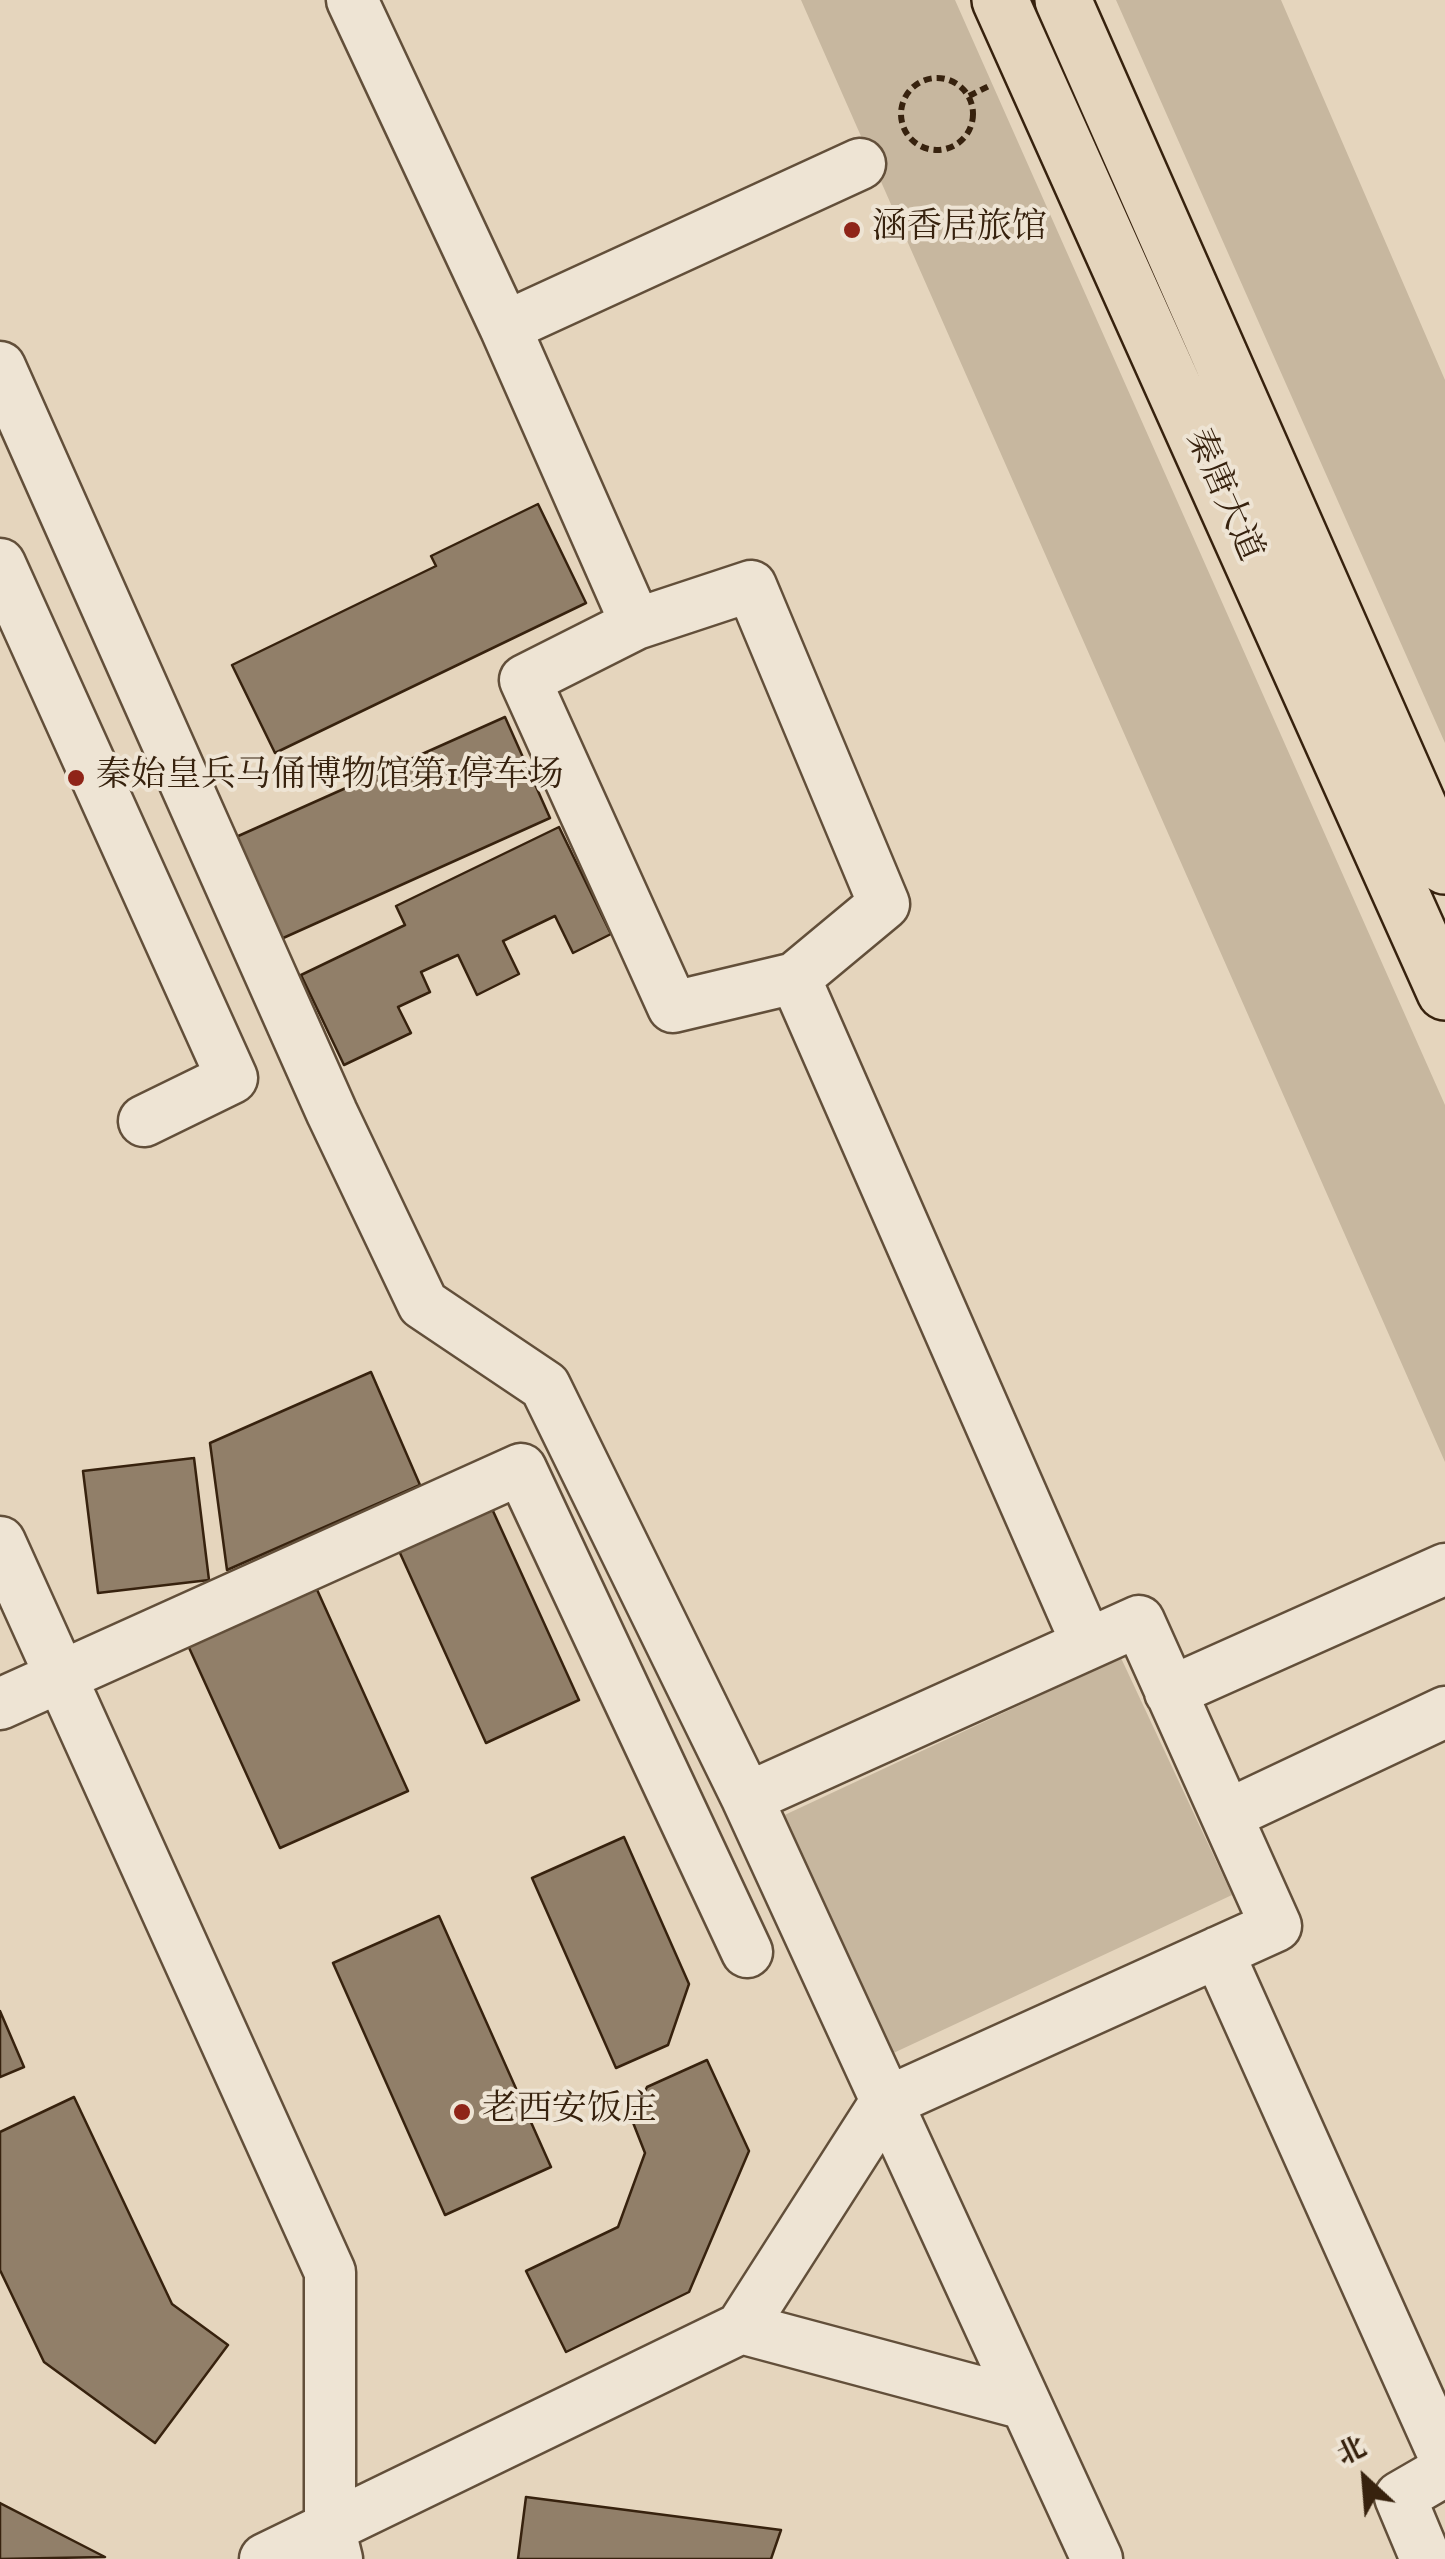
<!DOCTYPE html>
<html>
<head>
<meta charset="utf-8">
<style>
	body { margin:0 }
	#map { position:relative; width:1445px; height:2559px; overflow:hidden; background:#e5d5bd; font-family:"IM FELL DW Pica","Noto Serif SC",serif }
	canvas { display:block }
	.north { position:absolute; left:1315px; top:2429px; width:100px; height:100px; -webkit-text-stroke:8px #eee4d4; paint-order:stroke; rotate:334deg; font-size:28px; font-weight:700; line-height:40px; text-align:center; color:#37220e }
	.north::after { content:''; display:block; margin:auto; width:35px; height:45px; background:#37220e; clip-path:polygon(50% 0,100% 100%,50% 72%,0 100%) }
</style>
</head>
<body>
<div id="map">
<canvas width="1445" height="2559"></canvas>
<div class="north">北</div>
</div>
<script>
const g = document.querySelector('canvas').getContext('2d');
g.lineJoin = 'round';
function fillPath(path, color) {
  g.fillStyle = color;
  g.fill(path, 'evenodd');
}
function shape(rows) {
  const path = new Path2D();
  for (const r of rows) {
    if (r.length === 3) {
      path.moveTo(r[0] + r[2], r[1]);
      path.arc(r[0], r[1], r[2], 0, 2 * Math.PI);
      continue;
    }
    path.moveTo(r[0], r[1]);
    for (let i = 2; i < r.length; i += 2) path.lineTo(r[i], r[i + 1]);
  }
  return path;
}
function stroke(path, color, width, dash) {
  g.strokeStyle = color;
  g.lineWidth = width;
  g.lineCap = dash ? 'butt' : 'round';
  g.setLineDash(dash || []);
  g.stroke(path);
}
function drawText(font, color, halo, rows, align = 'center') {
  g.font = font + ' "IM FELL DW Pica","Noto Serif SC",serif';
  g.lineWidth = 8;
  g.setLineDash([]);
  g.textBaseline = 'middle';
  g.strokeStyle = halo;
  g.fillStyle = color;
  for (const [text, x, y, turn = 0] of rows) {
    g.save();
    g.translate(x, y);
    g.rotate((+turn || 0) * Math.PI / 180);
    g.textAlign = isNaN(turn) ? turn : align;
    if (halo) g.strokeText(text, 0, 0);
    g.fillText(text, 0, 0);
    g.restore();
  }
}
fillPath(shape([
	[801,0,955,0,1445,1105,1445,1462],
	[1116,0,1281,0,1445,380,1445,743],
	[1121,1658,1232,1895,887,2056,776,1819]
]), '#c7b79f');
const building = shape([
	[538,504,586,603,275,753,232,665,436,566,431,556,538,504],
	[505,717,550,818,281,939,236,837,505,717],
	[559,827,611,934,573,953,555,916,503,941,519,974,477,995,458,955,421,972,430,992,398,1007,411,1033,344,1065,301,975,405,925,396,906,559,827],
	[371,1372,420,1485,227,1570,210,1443,371,1372],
	[194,1458,209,1580,98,1593,83,1471,194,1458],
	[488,1500,579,1700,486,1743,395,1542,488,1500],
	[314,1583,408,1791,280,1848,186,1641,314,1583],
	[624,1837,689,1984,668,2045,616,2068,532,1878,624,1837],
	[439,1916,551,2167,445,2215,333,1963,439,1916],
	[0,2011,24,2067,0,2077,0,2011],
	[707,2060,749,2151,689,2292,566,2352,526,2271,618,2227,645,2153,632,2120,647,2087,707,2060],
	[74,2097,172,2304,228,2345,155,2443,44,2362,0,2270,0,2132,74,2097],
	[526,2497,781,2530,771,2559,518,2559,526,2497],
	[0,2503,105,2557,0,2559,0,2503]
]);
fillPath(building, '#917f69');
stroke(building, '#37220e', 2.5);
const minor = shape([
	[352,0,505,327,636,624,751,586,884,904,795,978,1087,1644],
	[505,327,860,164],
	[0,367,332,1113,423,1304,545,1386,747,1798,1097,2559],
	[0,564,232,1078,144,1121],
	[636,624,525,680,673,1007,795,978],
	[0,1542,330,2272,330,2531,337,2559],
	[1170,1692,1445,1569],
	[0,1704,521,1469,747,1952],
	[1227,1815,1445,1712],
	[1218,1952,1445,2458],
	[741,2328,885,2103,1276,1926,1139,1621,747,1798],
	[265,2559,741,2328,1025,2404],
	[1426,2559,1400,2497,1445,2471]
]);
const major = shape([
	[1000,0,1445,992],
	[1063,0,1445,866]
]);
stroke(minor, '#624f3a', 55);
stroke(major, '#37220e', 60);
stroke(shape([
	[937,114,36],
	[969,96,991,85]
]), '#37220e', 6, [8, 5]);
stroke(minor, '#eee4d4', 50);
stroke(major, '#e5d5bd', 55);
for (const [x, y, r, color] of [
	[852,230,10,"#8f2418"],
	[76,778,10,"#8f2418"],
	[462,2112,10,"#8f2418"]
]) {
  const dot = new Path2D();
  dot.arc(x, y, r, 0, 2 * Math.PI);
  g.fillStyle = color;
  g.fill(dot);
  stroke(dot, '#eee4d4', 4);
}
drawText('35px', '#37220e', '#eee4d4', [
	["涵香居旅馆",872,230],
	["秦始皇兵马俑博物馆第1停车场",96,778],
	["老西安饭庄",482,2112]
], 'left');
drawText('35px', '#37220e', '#eee4d4', [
	["秦唐大道",1222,496,66]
]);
</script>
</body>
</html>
